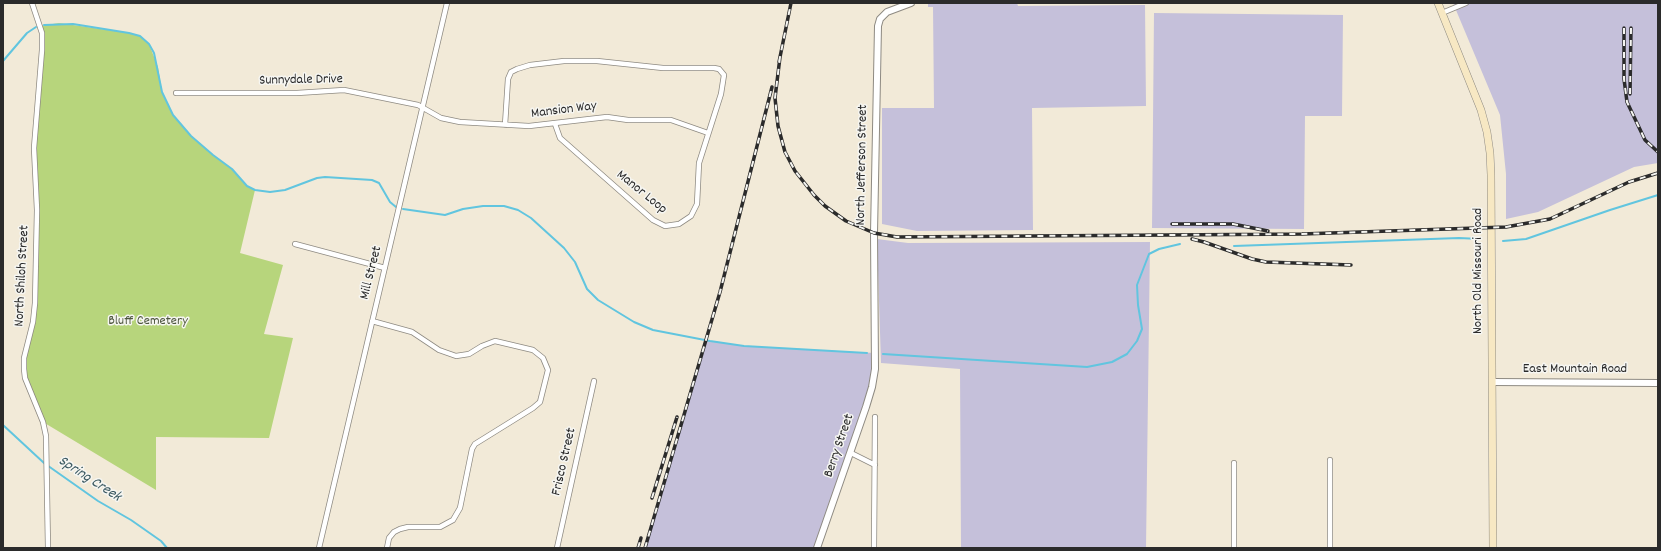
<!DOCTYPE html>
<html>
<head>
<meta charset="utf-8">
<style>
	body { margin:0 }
	#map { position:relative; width:1661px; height:551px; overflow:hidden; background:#f2ead8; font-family:Dekko,sans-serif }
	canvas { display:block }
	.frame { position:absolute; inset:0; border:4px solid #2b2b2b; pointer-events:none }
</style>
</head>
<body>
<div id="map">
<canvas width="1661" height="551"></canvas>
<div class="frame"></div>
</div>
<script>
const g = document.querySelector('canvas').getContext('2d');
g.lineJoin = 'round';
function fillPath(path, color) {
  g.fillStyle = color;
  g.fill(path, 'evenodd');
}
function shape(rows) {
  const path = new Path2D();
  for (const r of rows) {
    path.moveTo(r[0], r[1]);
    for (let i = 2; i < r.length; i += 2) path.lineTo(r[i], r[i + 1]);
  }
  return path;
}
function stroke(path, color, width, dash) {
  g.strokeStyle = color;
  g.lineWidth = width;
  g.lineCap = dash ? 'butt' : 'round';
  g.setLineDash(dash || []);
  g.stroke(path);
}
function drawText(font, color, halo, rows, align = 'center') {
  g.font = font + ' Dekko,sans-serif';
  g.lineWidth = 3;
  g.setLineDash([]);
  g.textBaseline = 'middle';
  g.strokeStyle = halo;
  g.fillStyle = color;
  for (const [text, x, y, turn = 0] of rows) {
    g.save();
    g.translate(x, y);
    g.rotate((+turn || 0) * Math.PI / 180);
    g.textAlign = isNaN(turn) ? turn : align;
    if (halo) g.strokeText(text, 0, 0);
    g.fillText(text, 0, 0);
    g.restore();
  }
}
fillPath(shape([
	[928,3,1017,3,1018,6,1145,5,1146,106,1032,108,1033,230,917,231,882,224,882,108,934,108,933,7,928,7],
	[1453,3,1658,3,1658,163,1634,167,1538,212,1506,219,1506,174,1500,115],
	[1154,13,1343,15,1342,116,1305,116,1304,229,1152,228],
	[877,239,908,243,1150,242,1146,548,961,548,960,369,881,363],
	[705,340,744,346,875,353,872,387,817,548,645,548]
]), '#c5c0da');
fillPath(shape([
	[59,23,129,33,140,36,149,44,158,67,162,92,173,115,191,136,213,155,232,169,247,186,255,190,240,253,283,265,264,334,293,338,269,438,156,437,156,490,43,422,24,369,33,322,37,210,34,148,42,50,40,26]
]), '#b7d57c');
stroke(shape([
	[44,25,73,24,129,33,140,36,149,44,154,53,162,92,173,115,191,136,213,155,232,169,247,186,255,190,270,192,285,190,317,178,325,177,372,180,379,183,390,202,396,207],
	[3,61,27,33,36,27],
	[403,209,445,215,463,209,483,206,504,206,518,210,531,218,564,248,575,262,587,289,598,300,634,322,653,330,710,341,744,346,867,353],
	[1503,241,1526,239,1610,210,1658,195],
	[1234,246,1459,238,1480,239],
	[883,354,1087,367,1112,362,1127,354,1137,341,1142,329,1138,305,1137,285,1149,254,1159,249,1180,244],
	[3,425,44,463,98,501,131,520,161,541,167,548]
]), '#61c5df', 2);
const minor = shape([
	[32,3,42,33,42,50,34,148,37,210,35,303,33,322,24,358,24,369,25,378,43,422,46,436,48,548],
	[1442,13,1466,3],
	[176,93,297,93,344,90,418,105,441,118,460,122,529,126,607,117,628,120,671,120,708,133],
	[505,125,508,79,511,72,517,69,530,65,564,61,597,61,663,68,714,68,719,69,724,75,721,94,699,163,697,204,691,216,679,224,665,226,653,220,560,138,555,124],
	[295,244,385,268],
	[372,321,412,332,439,350,456,356,469,354,482,346,495,341,533,350,543,358,548,370,540,402,533,408,475,444,472,449,460,508,453,520,440,527,408,527,400,529,394,532,389,538,387,548],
	[851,453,875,465],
	[1330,460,1330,548],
	[1234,463,1234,548],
	[319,548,447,3],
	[557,548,594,381],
	[874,548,875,417]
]);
const tertiary = shape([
	[1493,382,1658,383],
	[817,548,866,407,872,387,875,369,874,233,878,26,880,19,887,12,911,3]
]);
const secondary = shape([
	[1438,3,1481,110,1487,132,1490,153,1491,175,1493,548]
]);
stroke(minor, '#8e8a82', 6);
stroke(tertiary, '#8e8a82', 8);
stroke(secondary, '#8e8a82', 8);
stroke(minor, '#fff', 4.5);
stroke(tertiary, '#fff', 6);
stroke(secondary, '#f7e8c3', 7);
const rail = shape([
	[1624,28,1624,79,1627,102,1645,140,1658,152],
	[780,57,775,98,778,126,785,152,795,171,814,195,825,206,846,221,874,233,897,237,1302,234,1506,227,1550,219,1629,182,1658,173],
	[779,62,791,3],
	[1630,94,1631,28],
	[1172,224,1233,224,1268,231],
	[1192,239,1204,242,1252,259,1266,262,1351,265],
	[652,498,677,417],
	[638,548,641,538],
	[645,548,720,292,772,87]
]);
stroke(rail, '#2b2b2b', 3.5);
stroke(rail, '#f6f6f2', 2, [6]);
drawText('14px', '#2b2b2b', '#f6f6f2', [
	["Sunnydale Drive",301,81,-1],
	["Mansion Way",564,111,-7],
	["North Jefferson Street",863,165,-89],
	["Manor Loop",641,193,39],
	["North Old Missouri Road",1479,271,-90],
	["Mill Street",372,273,-76],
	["North Shiloh Street",23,276,-87],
	["East Mountain Road",1575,370],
	["Berry Street",840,446,-71],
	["Frisco Street",565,462,-77]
]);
drawText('14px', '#4e563f', '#f6f6f2', [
	["Bluff Cemetery",148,322]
]);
drawText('italic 15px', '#3b5961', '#f6f6f2', [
	["Spring Creek",89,480,33]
]);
</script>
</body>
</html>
